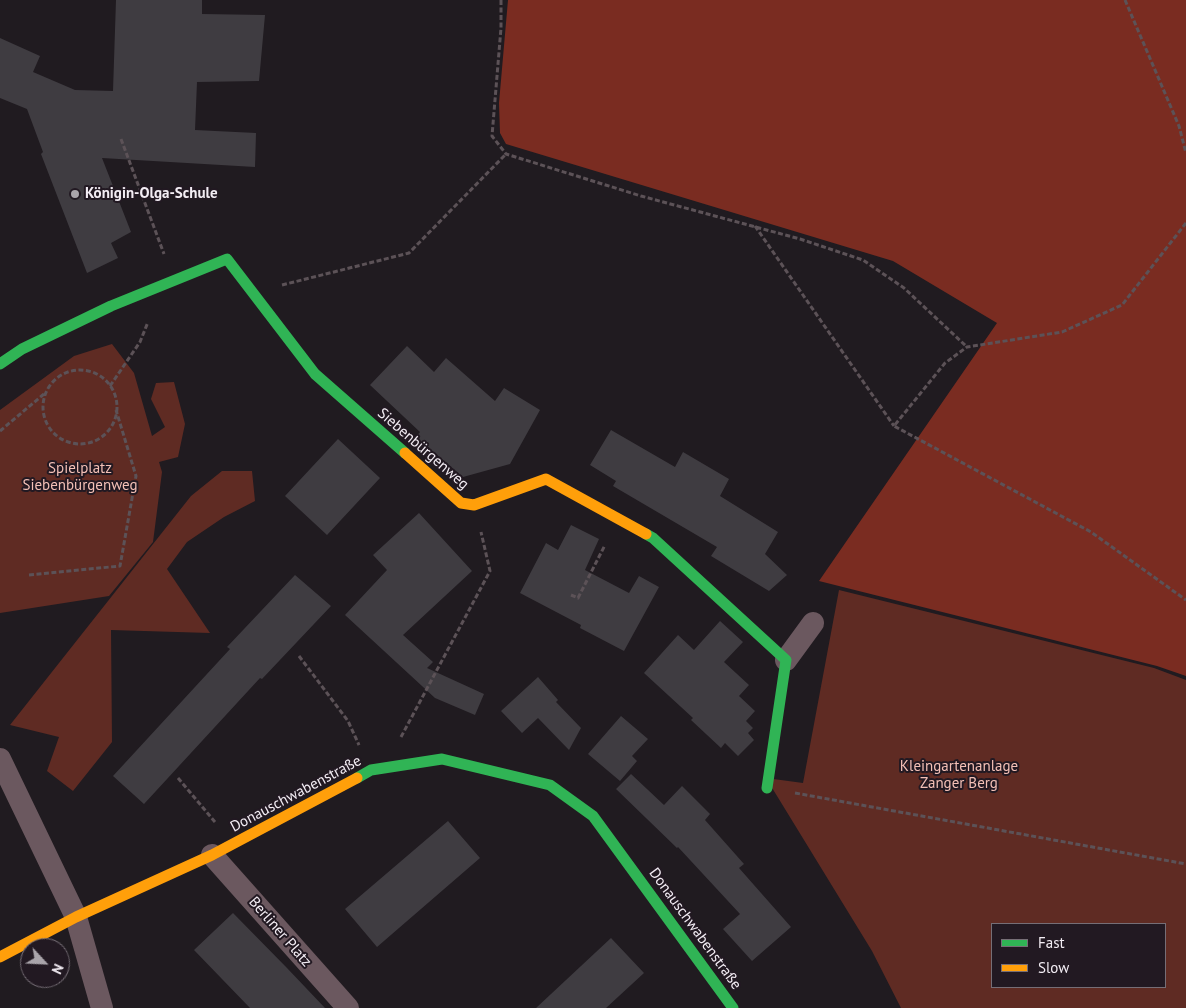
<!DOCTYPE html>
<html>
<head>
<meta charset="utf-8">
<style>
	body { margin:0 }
	#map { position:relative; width:1186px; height:1008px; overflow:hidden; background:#201b20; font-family:"PT Sans",sans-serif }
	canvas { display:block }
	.legend { position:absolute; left:991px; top:923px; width:175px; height:65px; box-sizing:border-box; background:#221922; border:1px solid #766e76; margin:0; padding:6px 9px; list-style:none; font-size:15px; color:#f3edf4 }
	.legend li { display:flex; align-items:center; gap:10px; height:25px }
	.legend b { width:25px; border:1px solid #766e76 }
	.north { position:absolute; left:20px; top:938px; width:50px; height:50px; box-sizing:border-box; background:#221922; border:1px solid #766e76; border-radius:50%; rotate:115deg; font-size:14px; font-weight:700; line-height:20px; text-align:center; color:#f3edf4 }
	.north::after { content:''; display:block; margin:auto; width:18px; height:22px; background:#a9a4aa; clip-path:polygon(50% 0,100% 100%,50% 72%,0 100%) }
</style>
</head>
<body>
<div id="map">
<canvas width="1186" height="1008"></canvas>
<ul class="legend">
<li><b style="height:6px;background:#30b455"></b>Fast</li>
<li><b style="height:6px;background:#ff9f0a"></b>Slow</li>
</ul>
<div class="north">N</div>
</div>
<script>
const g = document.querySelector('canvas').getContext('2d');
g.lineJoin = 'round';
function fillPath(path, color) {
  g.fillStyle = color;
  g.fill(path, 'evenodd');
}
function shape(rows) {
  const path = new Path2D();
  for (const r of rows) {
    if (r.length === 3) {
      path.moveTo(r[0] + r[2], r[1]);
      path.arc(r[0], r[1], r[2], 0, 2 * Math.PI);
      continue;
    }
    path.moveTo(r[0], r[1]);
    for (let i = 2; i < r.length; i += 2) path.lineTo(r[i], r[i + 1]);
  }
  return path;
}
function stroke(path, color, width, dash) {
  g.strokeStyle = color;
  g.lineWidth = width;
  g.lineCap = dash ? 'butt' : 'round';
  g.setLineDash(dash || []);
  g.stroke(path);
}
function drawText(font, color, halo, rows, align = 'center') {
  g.font = font + ' "PT Sans",sans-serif';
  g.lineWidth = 4;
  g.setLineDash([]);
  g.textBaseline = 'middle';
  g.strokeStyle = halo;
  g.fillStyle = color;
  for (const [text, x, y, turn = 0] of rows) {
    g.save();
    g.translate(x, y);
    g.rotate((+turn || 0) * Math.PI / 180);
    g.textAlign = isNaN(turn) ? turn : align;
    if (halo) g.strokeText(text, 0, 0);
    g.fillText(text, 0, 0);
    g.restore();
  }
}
fillPath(shape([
	[112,344,134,373,152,436,165,427,151,399,156,383,174,382,185,424,178,457,159,462,162,472,153,542,109,596,0,613,0,410,74,356],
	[222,471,252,471,255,501,224,517,187,542,167,569,210,633,111,630,112,742,73,791,47,771,59,737,10,725,191,496],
	[839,590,1154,668,1186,680,1186,1008,901,1008,872,951,766,778,803,783],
	[992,924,1165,924,1165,987,992,987]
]), '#5f2b23');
fillPath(shape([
	[508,0,1186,0,1186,676,1157,666,819,581,997,323,893,261,506,144,500,133,499,103]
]), '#7a2c21');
fillPath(shape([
	[116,0,202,0,202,14,265,15,259,81,197,82,195,130,256,133,255,167,102,158,131,232,111,243,118,258,87,273,41,154,43,152,27,109,0,98,0,38,40,56,33,72,75,90,113,91],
	[407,346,434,372,446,358,495,401,504,388,540,410,510,464,463,477,416,437,420,432,370,385],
	[611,430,675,467,683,452,729,479,720,496,778,532,765,554,787,575,769,591,711,556,717,547,613,486,616,481,590,465],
	[338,439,380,478,327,535,285,496],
	[419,513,472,571,403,635,433,662,427,668,484,694,475,715,435,698,345,615,387,570,373,555],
	[571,525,599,539,585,570,629,593,639,576,659,587,624,651,580,628,581,625,520,593,546,543,558,550],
	[295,575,331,606,262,679,260,678,144,804,113,776,230,649,227,647],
	[720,621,743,642,724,662,749,685,739,696,755,711,746,721,753,728,748,733,754,740,738,756,725,743,721,748,691,720,693,718,644,673,678,635,694,650],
	[538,677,558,700,556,702,581,728,569,750,538,718,522,733,501,711],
	[621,716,648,739,632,756,637,761,620,781,588,754],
	[631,774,664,805,682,786,710,814,705,820,744,864,739,868,791,927,752,961,723,929,740,914,678,847,677,848,616,789],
	[448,821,480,858,377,947,345,909],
	[233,913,287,968,325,1008,250,1008,194,950],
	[611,938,644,973,606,1008,536,1008]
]), '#3f3c41');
stroke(shape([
	[501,0,501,28,492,136,506,154,641,196,800,239,863,260,904,288,967,347],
	[1125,0,1179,126,1186,153],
	[121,139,164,254],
	[1186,223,1122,305,1062,332,967,347,945,363,894,426,1091,532,1186,600],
	[755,226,894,426],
	[282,285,409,253,506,154],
	[80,407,37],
	[110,386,140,342,148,322],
	[0,431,44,394],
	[29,575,120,566,136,476,116,410],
	[571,595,578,598,605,545],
	[299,656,348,721,359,745],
	[401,737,490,571,481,532],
	[178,778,215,822],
	[795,793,1186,864]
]), '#5c5257', 3, [5, 2.5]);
stroke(shape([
	[786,660,813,623],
	[0,759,76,917,102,1008],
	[212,855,348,1008]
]), '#6b585f', 22);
stroke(shape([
	[0,364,22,349,111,306,227,259,315,374,405,453],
	[646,534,653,538,786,660,767,788],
	[357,778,371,770,442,759,550,785,593,816,733,1008]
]), '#30b455', 11);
stroke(shape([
	[405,453,461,503,474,505,546,479,646,534],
	[0,957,76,917,212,855,357,778]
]), '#ff9f0a', 11);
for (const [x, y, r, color] of [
	[75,194,5,"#a9a4aa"]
]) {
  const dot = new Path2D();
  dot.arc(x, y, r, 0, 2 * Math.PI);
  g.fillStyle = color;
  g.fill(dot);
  stroke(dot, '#221922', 2);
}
drawText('bold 15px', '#f3edf4', '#221922', [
	["Königin-Olga-Schule",85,194]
], 'left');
drawText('15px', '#f3edf4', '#221922', [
	["Siebenbürgenweg",423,449,41],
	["Donauschwabenstraße",296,794,-28],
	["Donauschwabenstraße",695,929,54],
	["Berliner Platz",280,932,49]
]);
drawText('15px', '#f4c0b6', '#221922', [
	["Spielplatz",80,469],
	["Siebenbürgenweg",80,486],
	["Kleingartenanlage",959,767],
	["Zanger Berg",959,784]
]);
</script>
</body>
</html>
